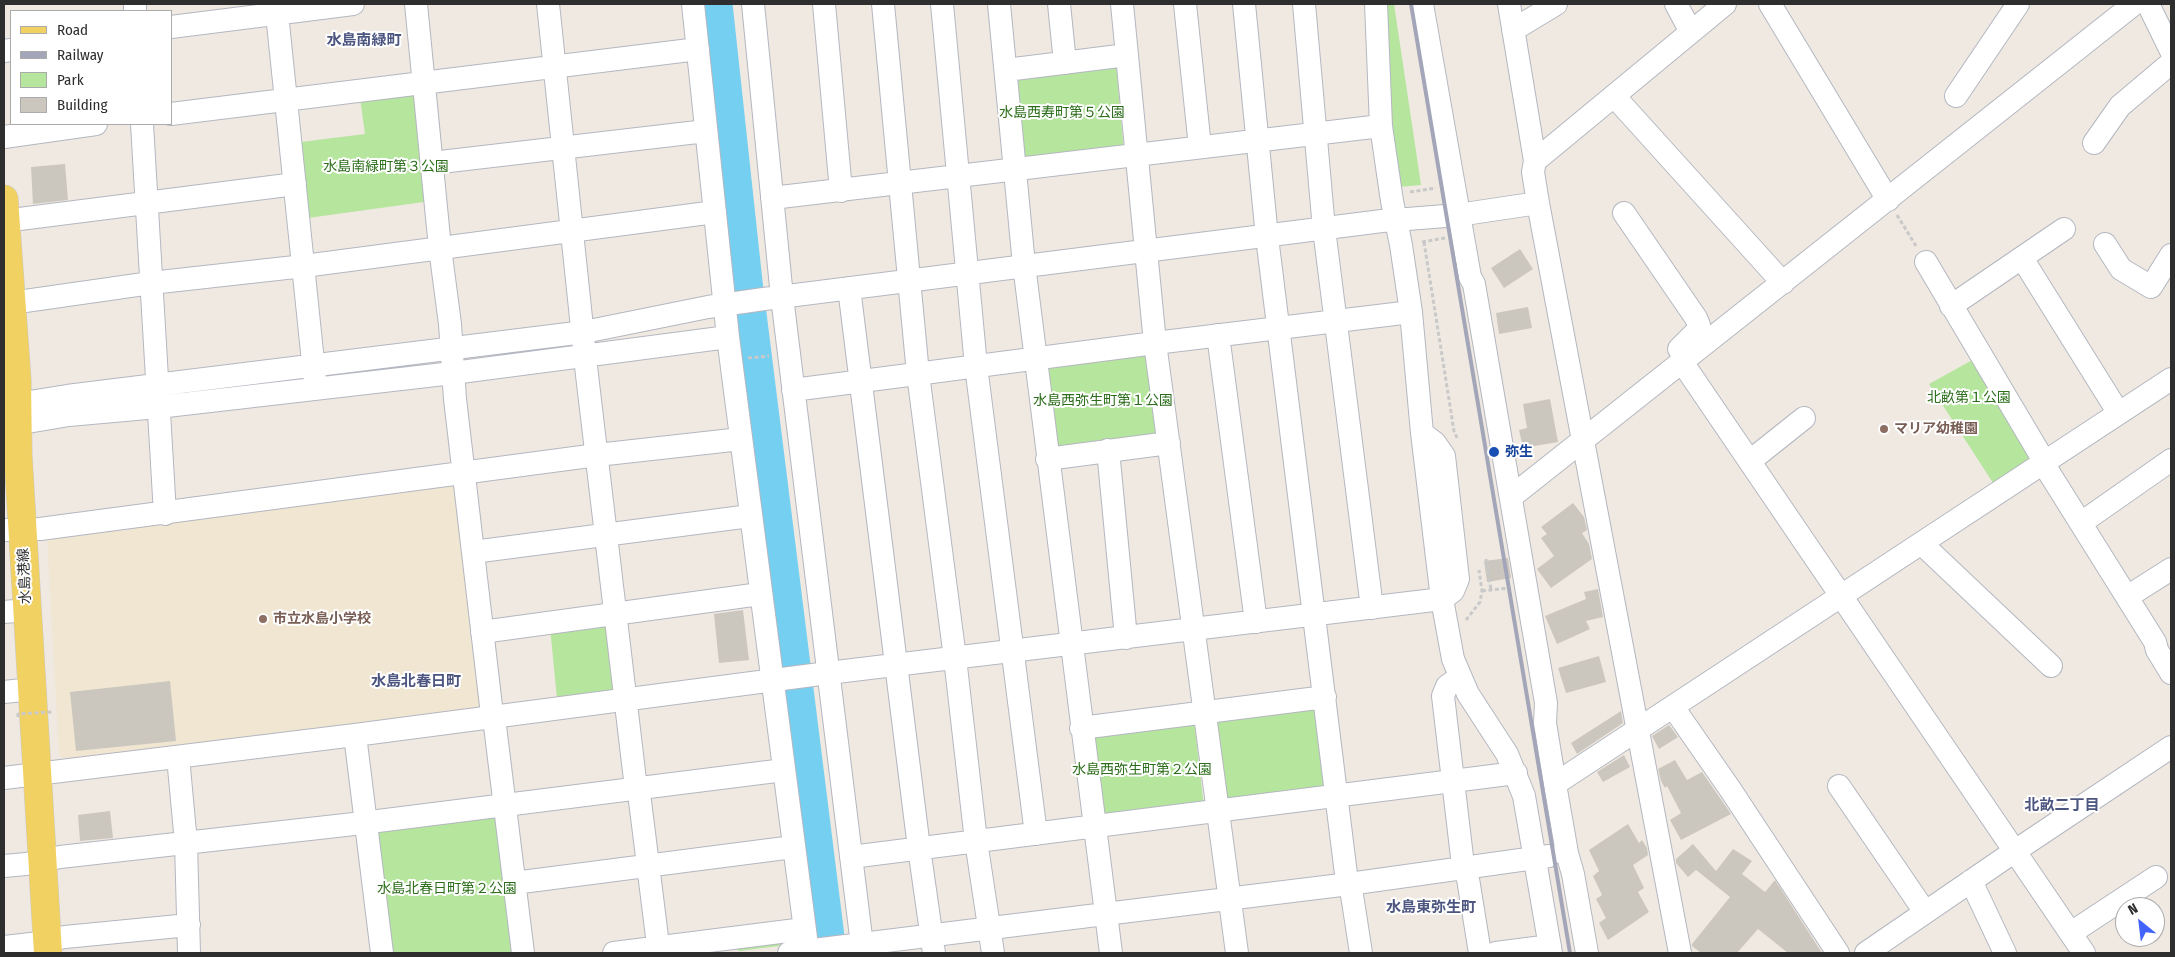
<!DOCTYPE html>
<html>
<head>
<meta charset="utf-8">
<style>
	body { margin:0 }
	#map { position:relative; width:2175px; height:957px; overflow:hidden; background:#efe9e1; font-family:"Fira Sans Condensed",sans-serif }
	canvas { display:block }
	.frame { position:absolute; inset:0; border:5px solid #2e2e2e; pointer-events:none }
	.legend { position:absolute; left:10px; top:10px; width:162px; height:115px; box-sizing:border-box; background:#fff; border:1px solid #ababab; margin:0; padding:6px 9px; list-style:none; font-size:15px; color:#2e2e2e }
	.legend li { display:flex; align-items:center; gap:10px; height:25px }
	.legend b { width:25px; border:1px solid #ababab }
	.north { position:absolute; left:2115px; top:897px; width:50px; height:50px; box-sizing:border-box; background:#fff; border:1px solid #ababab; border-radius:50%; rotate:331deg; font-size:14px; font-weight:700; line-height:20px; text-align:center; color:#2e2e2e }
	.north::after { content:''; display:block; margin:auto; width:18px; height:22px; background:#4264fb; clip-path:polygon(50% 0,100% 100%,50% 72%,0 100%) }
</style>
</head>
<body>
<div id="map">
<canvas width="2175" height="957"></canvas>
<div class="frame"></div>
<ul class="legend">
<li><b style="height:6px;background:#f2d163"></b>Road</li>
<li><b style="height:6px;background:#a3a6b8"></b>Railway</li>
<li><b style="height:14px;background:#b6e59e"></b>Park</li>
<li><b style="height:14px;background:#cbc7bf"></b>Building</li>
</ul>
<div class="north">N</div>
</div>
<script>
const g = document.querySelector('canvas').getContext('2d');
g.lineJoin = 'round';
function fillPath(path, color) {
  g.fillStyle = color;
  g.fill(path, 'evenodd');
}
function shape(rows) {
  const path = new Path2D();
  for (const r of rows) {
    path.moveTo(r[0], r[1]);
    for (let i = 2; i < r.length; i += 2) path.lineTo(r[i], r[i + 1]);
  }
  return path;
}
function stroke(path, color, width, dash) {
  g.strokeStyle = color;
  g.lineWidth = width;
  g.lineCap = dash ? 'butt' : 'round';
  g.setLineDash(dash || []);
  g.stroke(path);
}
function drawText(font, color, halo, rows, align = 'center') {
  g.font = font + ' "Fira Sans Condensed","Noto Sans JP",sans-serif';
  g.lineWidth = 4;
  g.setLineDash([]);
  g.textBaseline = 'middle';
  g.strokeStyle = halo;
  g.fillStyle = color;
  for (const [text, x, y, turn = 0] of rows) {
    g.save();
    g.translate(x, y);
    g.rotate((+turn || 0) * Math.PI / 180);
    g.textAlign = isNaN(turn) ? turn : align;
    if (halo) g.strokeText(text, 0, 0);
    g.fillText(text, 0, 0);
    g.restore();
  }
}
fillPath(shape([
	[459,480,485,702,480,708,65,761,59,754,47,535]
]), '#f0e6d1');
fillPath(shape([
	[1383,4,1394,4,1421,185,1398,187,1389,129],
	[1116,63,1124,152,1020,163,1013,73],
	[418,91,431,201,308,218,301,142,365,134,360,98],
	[1147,354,1158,439,1053,452,1043,363],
	[1976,358,2036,456,1997,489,1929,384],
	[610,619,618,691,557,699,550,627],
	[1316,702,1329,792,1228,804,1216,717],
	[1194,720,1204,807,1102,821,1089,732],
	[500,809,518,953,393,953,376,825],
	[787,941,779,946,739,951,736,949]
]), '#b6e59e');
stroke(shape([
	[729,4,758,294],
	[759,305,804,671],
	[806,682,840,942]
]), '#75cff0', 5);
stroke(shape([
	[717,4,747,282,831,953]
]), '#75cff0', 31);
fillPath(shape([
	[65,164,68,200,33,204,31,167],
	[1520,249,1533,269,1504,288,1491,268],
	[1528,307,1532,328,1499,334,1496,313],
	[1550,399,1558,442,1523,448,1519,430,1527,428,1523,404],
	[1573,503,1584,517,1587,530,1582,533,1589,544,1592,559,1551,588,1537,569,1554,556,1541,538,1547,534,1541,527],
	[1508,558,1511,578,1487,582,1484,561],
	[1598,589,1603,617,1586,621,1590,629,1557,644,1545,616,1586,599,1584,592],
	[743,610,749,660,719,663,714,614],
	[1599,656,1606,682,1566,693,1558,668],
	[170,681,176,741,76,751,70,692],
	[1621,711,1623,723,1577,754,1571,743],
	[1669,725,1678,737,1659,749,1652,736],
	[1624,755,1630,767,1603,782,1597,772],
	[1675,760,1687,780,1702,772,1731,814,1681,840,1670,820,1681,813,1667,786,1665,788,1661,781,1658,769],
	[110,811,113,838,80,841,78,815],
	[1628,824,1639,843,1642,840,1647,848,1648,855,1633,865,1644,888,1638,892,1649,912,1608,940,1599,923,1606,918,1596,899,1602,895,1593,876,1599,871,1589,850],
	[1693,844,1716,871,1733,849,1752,861,1742,874,1765,892,1775,880,1822,953,1788,953,1758,929,1737,953,1701,953,1692,946,1692,944,1730,897,1696,870,1688,877,1676,863,1676,859]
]), '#cbc7bf');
const minor = shape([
	[135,4,135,11],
	[276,4,315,381],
	[416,4,440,248,450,324,455,399,491,706,495,726,523,953],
	[548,4,587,375,635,780,639,793,659,953],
	[693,4,728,337,808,953],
	[753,4,782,297,863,953],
	[824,4,841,191],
	[883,4,918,374,955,658,976,841,993,953],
	[942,4,976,366,1036,834],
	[999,4,1024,265,1111,953],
	[1059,4,1065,63],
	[1122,4,1155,343,1237,953],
	[1185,4,1200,147],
	[1244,4,1267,237,1346,874,1352,895,1361,953],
	[1304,4,1324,229,1372,608],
	[1376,4,1381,126,1392,201,1401,245,1411,312,1422,433,1442,599,1453,659,1468,694,1507,754,1524,796,1551,953],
	[1422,4,1470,277,1474,284,1546,703,1545,723,1555,784,1567,853,1573,874,1587,953],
	[1509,4,1535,161,1533,172,1538,203,1680,953],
	[1676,4,1691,32],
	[1770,4,1888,200],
	[2148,4,2171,51],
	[171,27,353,4],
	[1513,30,1556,4],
	[4,51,11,50],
	[1006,70,1127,55],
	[1614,96,1783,283],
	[1956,96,2018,4],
	[171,114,698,49],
	[142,124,165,514],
	[4,137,96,124],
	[2094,143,2120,106,2171,63],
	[1535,161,1725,4],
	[432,163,706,131],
	[772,198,1381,126],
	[1624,213,1696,318,1699,325,1696,332,1679,349,1682,353],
	[4,221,295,184],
	[2105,244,2121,269,2151,287,2171,255],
	[2022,258,2118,412],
	[1926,262,2041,456,2048,471,2155,642,2157,650,2171,673],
	[849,288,919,848,934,953],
	[4,304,151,283,304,266,715,212],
	[1951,306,2064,229],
	[1218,335,1256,622],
	[1682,362,2084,953],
	[793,390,1155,343,1411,312],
	[4,406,67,396,584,332,708,307,764,299,1382,221,1458,215,1538,203],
	[4,426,69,415,158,407,453,373,728,337],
	[1108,450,1126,638],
	[1047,459,1169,443],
	[1750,461,1804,418],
	[1511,497,2134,4],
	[2081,523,2171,460],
	[4,530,40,529,597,455,741,439],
	[1922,544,2051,666],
	[473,552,750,516],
	[2127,597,2171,569],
	[4,612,27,610],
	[482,632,760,594],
	[1460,677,1447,686,1443,696,1462,857,1468,879,1480,953],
	[4,692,32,689],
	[1673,707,1730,789,1838,953],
	[1081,728,1325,697],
	[355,735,382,953],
	[178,757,186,843,189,953],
	[4,778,355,735,828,673,1442,599,1453,591,1458,579,1444,456,1435,443,1422,433],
	[1555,784,2171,379],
	[1839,786,1925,912],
	[851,857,1516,773],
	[4,866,26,864,60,857,354,824,784,770],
	[1971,881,2005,953],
	[514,883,793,847],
	[2071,933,2156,877],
	[4,947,31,944,65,937,189,925],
	[614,953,804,929],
	[789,953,1349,884,1549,856],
	[1496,953,1550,946],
	[1866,953,2015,851,2171,747]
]);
const major = shape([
	[4,199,17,380,18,455,48,953]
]);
stroke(minor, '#b4b7c1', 24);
stroke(major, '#c9c9c9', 29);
stroke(shape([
	[1410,192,1436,188],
	[1897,215,1916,246],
	[1422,242,1445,238],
	[1424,242,1454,431,1458,440],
	[748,358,769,356],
	[1486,559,1491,590],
	[1482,591,1509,588],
	[1466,620,1480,602,1482,591,1479,570]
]), '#c9c9c9', 3, [4, 2.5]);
stroke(minor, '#fff', 22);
stroke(major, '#f2d163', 28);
stroke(shape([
	[1411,4,1570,953]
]), '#a3a6b8', 4);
stroke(shape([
	[18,717,18,714,50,712,50,716]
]), '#c9c9c9', 3, [4, 2.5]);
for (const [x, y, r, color] of [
	[1884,429,5,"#8d6e63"],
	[1494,452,6,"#1a4fb4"],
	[263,619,5,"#8d6e63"]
]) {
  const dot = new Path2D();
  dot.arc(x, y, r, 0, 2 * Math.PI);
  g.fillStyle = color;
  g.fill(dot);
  stroke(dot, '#fff', 2);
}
drawText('14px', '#2c6e1b', '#fff', [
	["水島西寿町第５公園",1062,113],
	["水島南緑町第３公園",386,167],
	["北畝第１公園",1969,398],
	["水島西弥生町第１公園",1103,401],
	["水島西弥生町第２公園",1142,770],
	["水島北春日町第２公園",447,889]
]);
drawText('bold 14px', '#785e54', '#fff', [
	["マリア幼稚園",1894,429],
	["市立水島小学校",273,619]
], 'left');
drawText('bold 14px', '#164399', '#fff', [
	["弥生",1505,452]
], 'left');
drawText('14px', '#2e2e2e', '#fff', [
	["水島港線",25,576,-93]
]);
drawText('bold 15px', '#4d5680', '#fff', [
	["水島南緑町",364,41],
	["水島北春日町",416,682],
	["北畝二丁目",2062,806],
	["水島東弥生町",1431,908]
]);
</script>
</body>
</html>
